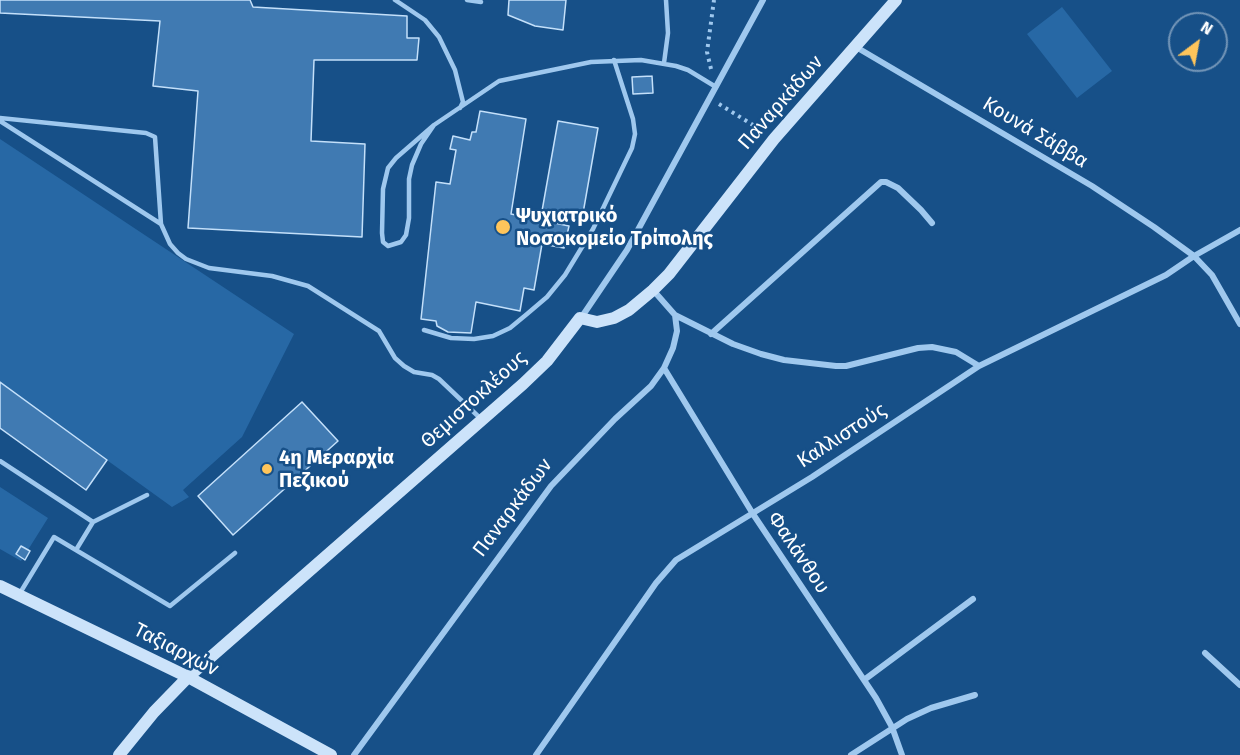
<!DOCTYPE html>
<html>
<head>
<meta charset="utf-8">
<style>
	body { margin:0 }
	#map { position:relative; width:1240px; height:755px; overflow:hidden; background:#175088; font-family:"Fira Sans",sans-serif }
	canvas { display:block }
	.north { position:absolute; left:1168px; top:12px; width:60px; height:60px; box-sizing:border-box; background:#175088; border:2px solid #7496b8; border-radius:50%; rotate:32deg; font-size:16px; font-weight:700; line-height:24px; text-align:center; color:#fff }
	.north::after { content:''; display:block; margin:auto; width:21px; height:27px; background:#ffc55b; clip-path:polygon(50% 0,100% 100%,50% 72%,0 100%) }
</style>
</head>
<body>
<div id="map">
<canvas width="1240" height="755"></canvas>
<div class="north">N</div>
</div>
<script>
const g = document.querySelector('canvas').getContext('2d');
g.lineJoin = 'round';
function fillPath(path, color) {
  g.fillStyle = color;
  g.fill(path, 'evenodd');
}
function shape(rows) {
  const path = new Path2D();
  for (const r of rows) {
    path.moveTo(r[0], r[1]);
    for (let i = 2; i < r.length; i += 2) path.lineTo(r[i], r[i + 1]);
  }
  return path;
}
function stroke(path, color, width, dash) {
  g.strokeStyle = color;
  g.lineWidth = width;
  g.lineCap = dash ? 'butt' : 'round';
  g.setLineDash(dash || []);
  g.stroke(path);
}
function drawText(font, color, halo, rows, align = 'center') {
  g.font = font + ' "Fira Sans",sans-serif';
  g.lineWidth = 5;
  g.setLineDash([]);
  g.textBaseline = 'middle';
  g.strokeStyle = halo;
  g.fillStyle = color;
  for (const [text, x, y, turn = 0] of rows) {
    g.save();
    g.translate(x, y);
    g.rotate((+turn || 0) * Math.PI / 180);
    g.textAlign = isNaN(turn) ? turn : align;
    if (halo) g.strokeText(text, 0, 0);
    g.fillText(text, 0, 0);
    g.restore();
  }
}
fillPath(shape([
	[1062,7,1112,71,1077,98,1027,34],
	[0,139,294,334,242,437,183,490,189,497,172,507,0,383],
	[0,487,48,518,21,561,0,549]
]), '#2768a5');
const building = shape([
	[0,0,250,0,253,7,407,16,407,38,419,38,417,60,314,60,311,141,365,144,362,237,188,228,198,91,153,86,160,21,0,13,0,0],
	[509,0,566,0,563,30,535,26,508,15,509,0],
	[652,76,653,93,633,94,632,77,652,76],
	[480,111,526,119,511,214,569,226,564,248,542,244,534,290,524,288,520,311,476,302,471,333,448,332,437,326,436,321,421,319,436,182,450,184,456,150,450,149,453,136,470,140,472,132,476,132,480,111],
	[558,121,598,128,582,219,542,211,558,121],
	[0,382,107,460,86,490,0,428,0,382],
	[302,402,338,441,233,535,198,496,302,402],
	[21,546,30,551,25,560,16,554,21,546]
]);
fillPath(building, '#407ab2');
stroke(building, '#c4e0fa', 1.5);
stroke(shape([
	[711,69,707,52,714,0],
	[719,104,761,130]
]), '#9fc8ee', 4, [3, 4.5]);
stroke(shape([
	[395,0,425,20,439,37,455,70,463,102,460,108],
	[467,0,481,2],
	[664,63,668,33,666,0],
	[0,118,146,133,155,137,161,224,170,244,178,253,186,259,209,268,272,276,308,286,379,331,395,358,404,366,414,372,432,375,439,379,480,418],
	[0,121,161,224],
	[434,125,421,144,412,165,409,179,409,218,406,235,401,242,388,246,383,242,382,233,383,189,388,168,396,158,434,125,499,81,591,62,641,60,676,66,688,70,716,87],
	[424,330,451,338,474,339,493,336,510,328,527,314,547,297,565,275,593,229,632,148,635,134,633,119,614,60],
	[0,461,93,522],
	[76,550,93,522,147,495],
	[20,593,54,537,170,606,235,553]
]), '#9fc8ee', 4.5);
stroke(shape([
	[856,47,1092,186,1154,227,1194,256,1212,275,1240,324],
	[675,315,733,344,761,354,784,360,836,366,846,366,918,348,932,347,956,352,979,366],
	[581,318,627,250,763,0],
	[711,334,881,182,886,182,898,188,921,210,932,223],
	[664,368,753,514,876,698,892,727,902,755],
	[1205,653,1240,685],
	[864,680,973,599],
	[354,755,551,486,615,419,651,386,664,368,673,348,677,331,675,315,653,290],
	[536,755,656,583,676,560,812,477,979,366,1166,275,1194,256,1240,230],
	[851,755,907,719,931,708,975,695]
]), '#9fc8ee', 6);
stroke(shape([
	[0,586,188,677,331,755],
	[119,755,154,712,188,677,523,384,547,361,580,318,597,322,614,318,629,310,653,290,669,274,774,139,896,0]
]), '#cce3fa', 12);
for (const [x, y, r, color] of [
	[503,227,8,"#ffc55b"],
	[267,469,6,"#ffc55b"]
]) {
  const dot = new Path2D();
  dot.arc(x, y, r, 0, 2 * Math.PI);
  g.fillStyle = color;
  g.fill(dot);
  stroke(dot, '#175088', 2);
}
drawText('20px', '#fff', '#175088', [
	["Παναρκάδων",781,103,-49],
	["Κουνά Σάββα",1035,133,31],
	["Θεμιστοκλέους",474,400,-42],
	["Καλλιστούς",842,436,-33],
	["Παναρκάδων",513,508,-53],
	["Φαλάνθου",798,553,56],
	["Ταξιαρχών",176,650,27]
]);
drawText('bold 20px', '#fff', '#175088', [
	["Ψυχιατρικό",516,216],
	["Νοσοκομείο Τρίπολης",516,239],
	["4η Μεραρχία",279,458],
	["Πεζικού",279,481]
], 'left');
</script>
</body>
</html>
